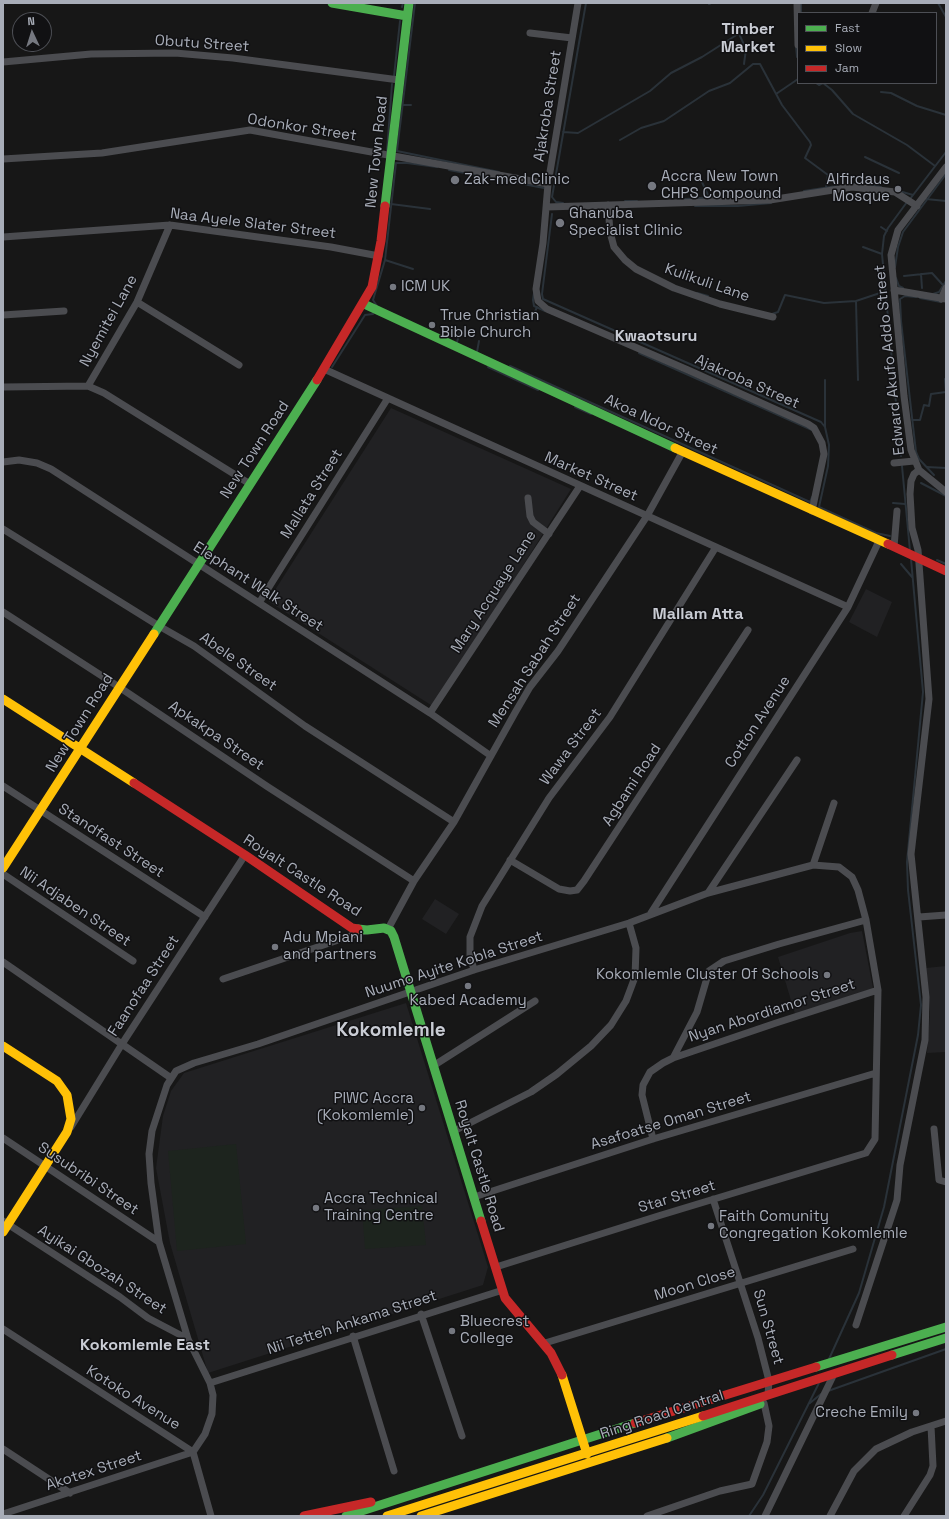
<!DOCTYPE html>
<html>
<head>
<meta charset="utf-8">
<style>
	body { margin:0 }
	#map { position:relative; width:949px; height:1519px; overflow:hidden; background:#171717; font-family:"Space Grotesk",sans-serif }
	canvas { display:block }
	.frame { position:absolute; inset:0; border:4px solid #a8adb8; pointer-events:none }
	.legend { position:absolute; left:797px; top:12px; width:140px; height:72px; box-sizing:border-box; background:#111113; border:1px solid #4d4f55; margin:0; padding:5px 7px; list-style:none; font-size:12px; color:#a8adb8 }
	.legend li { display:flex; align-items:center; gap:8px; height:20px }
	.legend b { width:20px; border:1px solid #4d4f55 }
	.north { position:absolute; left:12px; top:12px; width:40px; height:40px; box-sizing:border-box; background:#111113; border:1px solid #4d4f55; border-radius:50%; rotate:356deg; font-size:11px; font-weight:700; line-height:16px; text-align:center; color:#a8adb8 }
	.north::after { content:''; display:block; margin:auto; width:14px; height:18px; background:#757880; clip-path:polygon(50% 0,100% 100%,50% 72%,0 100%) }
</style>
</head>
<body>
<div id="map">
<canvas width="949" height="1519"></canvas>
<div class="frame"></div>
<ul class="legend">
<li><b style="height:5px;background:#4caf50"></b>Fast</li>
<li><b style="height:5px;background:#ffc107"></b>Slow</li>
<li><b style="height:5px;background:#c62828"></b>Jam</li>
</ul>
<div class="north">N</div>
</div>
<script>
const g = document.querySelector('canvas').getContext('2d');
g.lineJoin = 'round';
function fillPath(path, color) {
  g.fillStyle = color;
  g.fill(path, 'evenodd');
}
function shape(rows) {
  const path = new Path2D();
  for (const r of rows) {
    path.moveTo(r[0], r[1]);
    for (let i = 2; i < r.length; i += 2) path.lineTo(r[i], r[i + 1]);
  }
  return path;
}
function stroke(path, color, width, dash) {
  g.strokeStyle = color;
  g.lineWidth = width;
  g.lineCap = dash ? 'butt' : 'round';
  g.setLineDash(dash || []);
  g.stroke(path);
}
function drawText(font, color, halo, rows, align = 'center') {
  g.font = font + ' "Space Grotesk",sans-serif';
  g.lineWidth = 3;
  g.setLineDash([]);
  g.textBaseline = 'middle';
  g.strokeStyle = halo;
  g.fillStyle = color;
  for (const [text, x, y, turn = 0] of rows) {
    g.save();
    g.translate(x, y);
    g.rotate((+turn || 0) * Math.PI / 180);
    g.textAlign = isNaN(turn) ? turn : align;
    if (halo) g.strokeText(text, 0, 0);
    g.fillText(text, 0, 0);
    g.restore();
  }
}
fillPath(shape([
	[391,408,571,489,434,707,268,601],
	[866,589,892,602,877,637,849,622],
	[435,899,459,914,446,934,422,919],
	[862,931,874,993,796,1017,778,957,850,933],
	[946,966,946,1052,927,1053,930,1012,926,968],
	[406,1003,488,1267,483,1285,208,1373,170,1243,156,1168,163,1116,171,1091,184,1073]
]), '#212123');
fillPath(shape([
	[236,1144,246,1244,177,1251,168,1151],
	[422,1206,426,1245,365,1249,362,1210]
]), '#1d241e');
stroke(shape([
	[415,3,397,151,499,172],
	[801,3,801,13],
	[938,3,946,17],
	[709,4,711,3],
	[402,7,403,3],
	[734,23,746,49,744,64],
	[796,46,797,57],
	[394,76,400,21],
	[816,83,819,85,823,83,832,90,853,114,907,145,935,166],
	[881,92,891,93,917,106,946,115],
	[776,94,798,79],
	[403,105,411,105],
	[563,132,578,133,650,91,671,73,702,57,738,34],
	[620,140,641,128,664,121,709,91,730,83,753,64,760,64,782,105,810,142,811,145,805,158,828,175,826,187],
	[387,151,392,84],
	[865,157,899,173],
	[449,170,544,188],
	[700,178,709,197],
	[854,184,865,183,881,187],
	[804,191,837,186],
	[899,191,913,195],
	[685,199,759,194,780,195],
	[910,199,946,152],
	[926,199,946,201],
	[625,201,637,201],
	[563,203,556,202,552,197,586,3],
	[391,204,430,209],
	[695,206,738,206,771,203],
	[552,214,542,294,543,299,821,422,825,427],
	[881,227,887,231],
	[863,247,882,254],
	[385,260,413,269],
	[895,267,898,247,903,232,946,174],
	[921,274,922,288],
	[904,276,932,273,942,284],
	[896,278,899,286,903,288],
	[534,293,533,300,534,306,545,311],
	[697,293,708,296],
	[933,294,939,292,946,281],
	[916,297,905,296,900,299,901,321,916,452,919,459,934,475],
	[920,298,941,302],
	[856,301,858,380],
	[377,306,373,300,385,260,396,163,407,163,437,167],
	[534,314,537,307],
	[772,314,778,312,785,295,824,303,856,301,886,291],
	[457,342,460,332],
	[477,352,479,341],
	[639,353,812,430],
	[510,366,810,502,812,497],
	[332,367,365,315,373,314],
	[488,367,538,390],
	[945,379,946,392],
	[825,380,825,427,829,445,828,466,819,507,876,533,890,536],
	[575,407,591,414],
	[912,420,920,420,924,405,929,406,931,394,946,392],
	[901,456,882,254,884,236,888,228,907,202],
	[902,466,910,551],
	[927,467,946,468],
	[921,483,946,496],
	[893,503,905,504],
	[937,560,946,564],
	[901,564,912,577],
	[829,1359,859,1293,884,1207,918,1035,921,1005,908,890,907,862,923,692,911,559],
	[828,1391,946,1349],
	[810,1403,821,1394],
	[749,1516,763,1495,819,1383]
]), '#2a3239', 2);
stroke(shape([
	[578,3,548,184,543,243,536,289,538,301,547,309,688,370,808,424,814,428,822,443,824,454,812,511],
	[797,3,798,45],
	[872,13,876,3],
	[530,33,572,38],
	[3,62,91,54,175,53,233,58,399,80],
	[3,159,102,153,250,130,548,184],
	[946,167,898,230,891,255,904,396,911,450,919,470,946,492],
	[608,205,610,232,614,247,625,260,636,269,674,288,720,304,773,317],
	[547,207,770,200,852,187,895,192,917,206],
	[3,237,170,225,331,247,379,256],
	[894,290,946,299],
	[941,299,946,288],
	[137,302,239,365],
	[3,315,64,311],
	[324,369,848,607],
	[88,386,137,302,170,225],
	[3,387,88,386,104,393,250,484],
	[3,462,19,460,37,463,51,469,430,713,491,756],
	[894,463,914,461],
	[528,498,530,516,533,522,549,534],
	[3,529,159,626,194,646,305,726,454,822],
	[894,547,897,511],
	[259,603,388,398],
	[3,612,119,687,268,787,414,881],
	[430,713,580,486],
	[3,786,205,917],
	[510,860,559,889,570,891,577,890,584,881,748,630],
	[813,865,834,803],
	[3,874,133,961],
	[708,893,797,760],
	[651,913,848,607,879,541],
	[919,917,946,915],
	[388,929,414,881,454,822,516,711,530,687,558,651,647,516,683,451],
	[3,962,171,1078],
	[474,970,470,955,470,937,482,906,549,798,610,717,716,547],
	[223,979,365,931],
	[673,1058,697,1012,709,971,724,961,779,944,866,920],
	[433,1066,535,1001],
	[71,1127,122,1044,245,855],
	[934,1129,939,1180,946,1182],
	[454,1131,531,1092,557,1074,591,1046,611,1025,626,1001,635,977,636,948,629,923],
	[3,1138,159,1242],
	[653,1139,642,1095,643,1085,650,1072,663,1063,673,1058,776,1023,878,990],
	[474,1197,653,1139,876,1073],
	[713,1199,758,1338,769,1381,768,1395],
	[3,1221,120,1297,148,1318,188,1339],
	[421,1314,462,1436],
	[856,1325,897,1200,900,1165,925,1040,926,997,911,854,929,699,918,550,912,528,910,494,911,481,914,474,919,470],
	[3,1329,193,1452,211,1516],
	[353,1336,394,1471],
	[545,1343,853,1249],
	[210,1383,503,1290],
	[3,1449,70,1493],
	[3,1514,193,1452,205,1434,212,1414,213,1395,210,1383,188,1339,159,1242,151,1183,149,1154,152,1131,167,1085,176,1071,194,1063,258,1044,474,970,629,923,708,893,813,865,839,867,852,877,858,890,866,920,878,990,875,1139,866,1153,658,1216,496,1267],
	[647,1516,720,1491,752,1484,767,1442,769,1426,764,1403],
	[765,1516,834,1374],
	[830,1516,854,1471,876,1449,912,1432,946,1421],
	[904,1516,930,1475,933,1466,931,1426]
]), '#4b4c50', 7);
stroke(shape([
	[332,3,407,16],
	[385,206,409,3],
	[364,304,675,448],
	[154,634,317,380],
	[358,929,367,930,384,928,391,931,394,937,481,1221],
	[892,1355,946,1338],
	[816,1367,946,1327],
	[667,1438,760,1404],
	[346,1516,635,1423]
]), '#4caf50', 9);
stroke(shape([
	[675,448,888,544],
	[3,699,134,783],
	[3,868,154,634],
	[3,1046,57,1081,67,1095,71,1119,67,1132,3,1232],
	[562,1375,587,1454],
	[387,1516,703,1416],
	[421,1516,667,1438]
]), '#ffc107', 9);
stroke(shape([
	[317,380,372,287,381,241,385,206],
	[888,544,946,571],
	[134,783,245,855,352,928,358,929],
	[481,1221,505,1298,551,1353,562,1375],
	[703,1416,892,1355],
	[635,1423,816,1367],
	[304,1516,371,1502]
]), '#c62828', 9);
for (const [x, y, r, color] of [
	[455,180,5,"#757880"],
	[652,186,5,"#757880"],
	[898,189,4,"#757880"],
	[560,223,5,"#757880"],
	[393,287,4,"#757880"],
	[432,325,4,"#757880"],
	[275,947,4,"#757880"],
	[827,975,4,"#757880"],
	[468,986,4,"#757880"],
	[422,1108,4,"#757880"],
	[316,1208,4,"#757880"],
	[711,1226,4,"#757880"],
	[452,1331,4,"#757880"],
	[916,1413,4,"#757880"]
]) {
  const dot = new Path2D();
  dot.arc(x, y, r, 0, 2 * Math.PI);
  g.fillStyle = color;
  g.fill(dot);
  stroke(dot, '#111113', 1.5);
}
drawText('15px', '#a8adb8', '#111113', [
	["Obutu Street",202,44,4],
	["Ajakroba Street",548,106,-81],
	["Odonkor Street",302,128,9],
	["New Town Road",377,152,-84],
	["Naa Ayele Slater Street",253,224,7],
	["Kulikuli Lane",707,283,19],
	["Nyemitei Lane",109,321,-61],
	["Edward Akufo Addo Street",890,360,-96],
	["Ajakroba Street",747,382,24],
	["Akoa Ndor Street",661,425,25],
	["New Town Road",255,450,-57],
	["Market Street",591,477,24],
	["Mallata Street",312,494,-58],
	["Elephant Walk Street",258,587,33],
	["Mary Acquaye Lane",494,592,-57],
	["Mensah Sabah Street",535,661,-57],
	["Abele Street",238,662,35],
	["Cotton Avenue",758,722,-57],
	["New Town Road",80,723,-58],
	["Apkakpa Street",216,736,34],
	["Wawa Street",571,747,-53],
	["Agbami Road",632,785,-57],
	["Standfast Street",111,841,33],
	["Royalt Castle Road",302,876,33],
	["Nii Adjaben Street",75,907,34],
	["Nuumo Ayite Kobla Street",454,965,-18],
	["Faanofaa Street",144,986,-57],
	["Nyan Abordiamor Street",772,1011,-18],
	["Asafoatse Oman Street",671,1121,-17],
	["Royalt Castle Road",479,1166,73],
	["Susubribi Street",88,1179,34],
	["Star Street",677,1197,-17],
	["Ayikai Gbozah Street",102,1270,33],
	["Moon Close",695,1284,-17],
	["Nii Tetteh Ankama Street",352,1323,-18],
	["Sun Street",768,1327,74],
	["Kotoko Avenue",133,1398,32],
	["Ring Road Central",662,1415,-18],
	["Akotex Street",94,1471,-18]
]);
drawText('15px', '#a8adb8', '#111113', [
	["Accra New Town",661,177],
	["CHPS Compound",661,194],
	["Zak-med Clinic",464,180],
	["Alfirdaus",890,180,"right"],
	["Mosque",890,197,"right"],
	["Ghanuba",569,214],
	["Specialist Clinic",569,231],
	["ICM UK",401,287],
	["True Christian",440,316],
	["Bible Church",440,333],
	["Adu Mpiani",283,938],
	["and partners",283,955],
	["Kokomlemle Cluster Of Schools",819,975,"right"],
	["Kabed Academy",468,1001,"center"],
	["PIWC Accra",414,1099,"right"],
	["(Kokomlemle)",414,1116,"right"],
	["Accra Technical",324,1199],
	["Training Centre",324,1216],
	["Faith Comunity",719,1217],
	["Congregation Kokomlemle",719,1234],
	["Bluecrest",460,1322],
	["College",460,1339],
	["Creche Emily",908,1413,"right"]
], 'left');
drawText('bold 16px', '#c9ccd4', '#111113', [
	["Timber",748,30],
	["Market",748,48],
	["Kwaotsuru",656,337],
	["Mallam Atta",698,615],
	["Kokomlemle East",145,1346]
]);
drawText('bold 19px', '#c9ccd4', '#111113', [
	["Kokomlemle",391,1031]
]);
</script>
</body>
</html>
